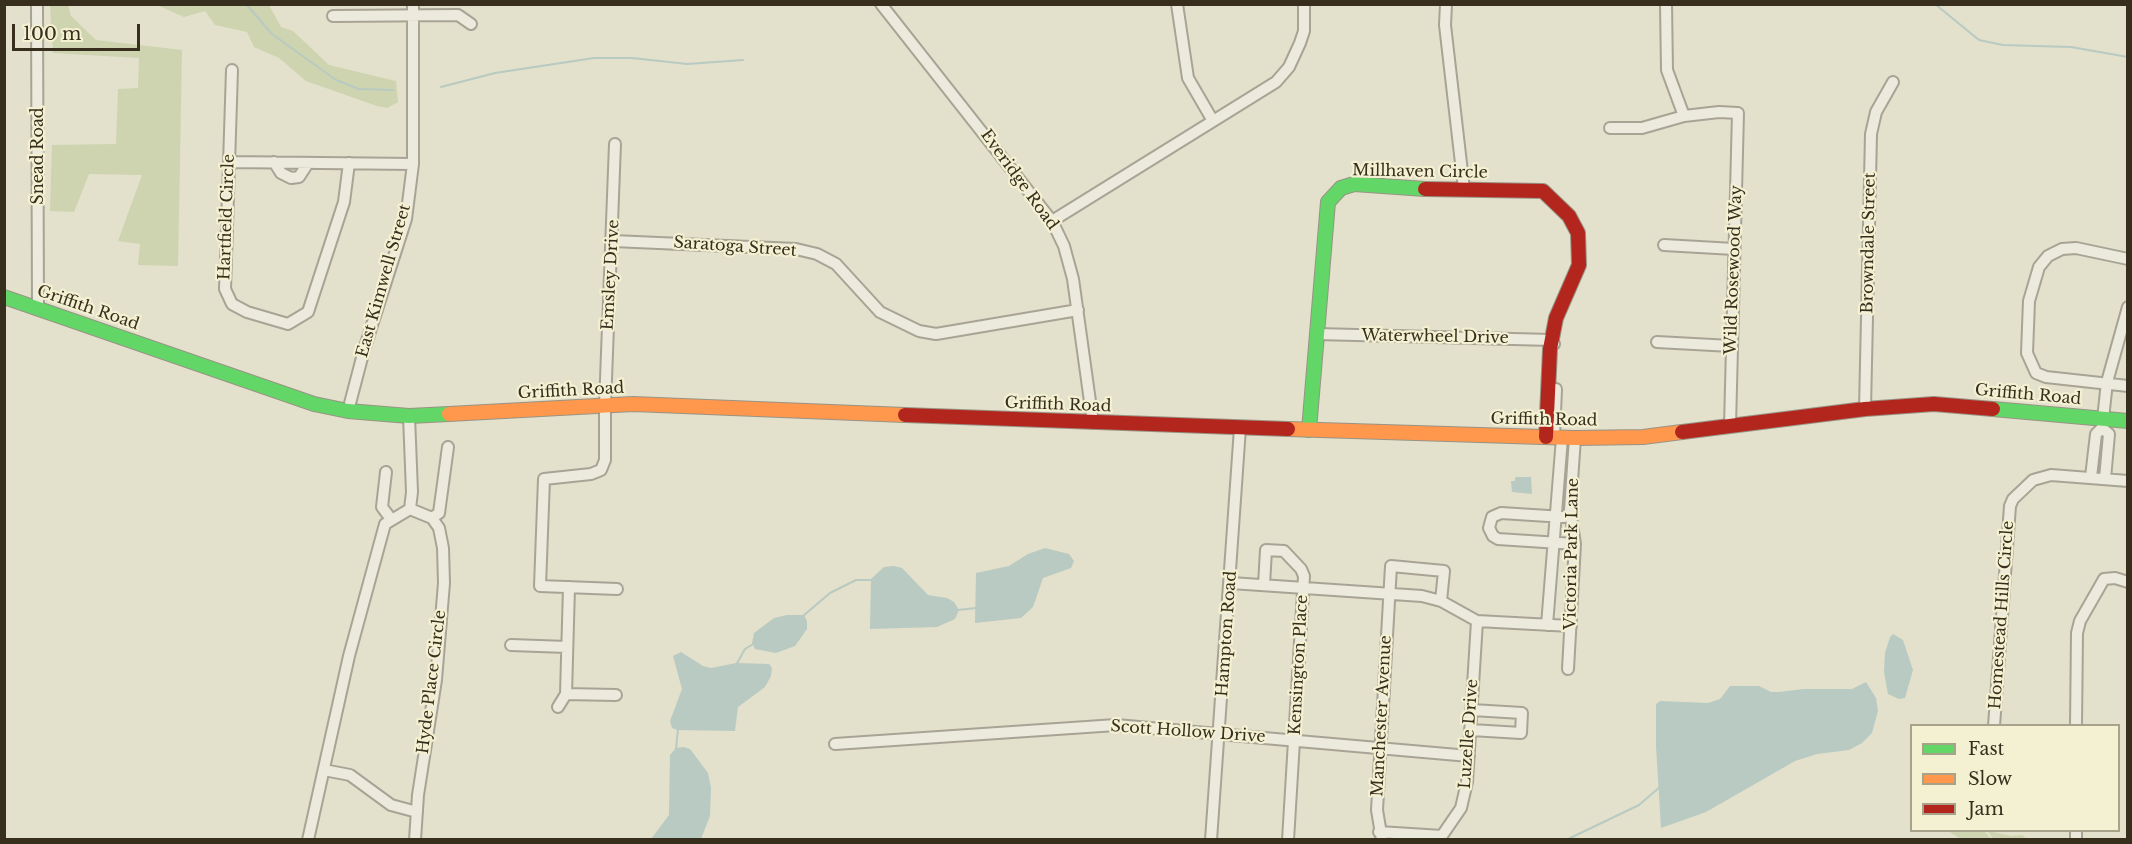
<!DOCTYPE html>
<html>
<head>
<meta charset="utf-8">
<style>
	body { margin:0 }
	#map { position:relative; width:2132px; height:844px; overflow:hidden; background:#e3e0cc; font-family:"Libre Baskerville",serif }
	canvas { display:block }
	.frame { position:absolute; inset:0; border:6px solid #372e1e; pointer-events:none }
	.legend { position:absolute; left:1910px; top:724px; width:210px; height:108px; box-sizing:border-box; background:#f4f0d2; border:2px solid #a8a28a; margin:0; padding:8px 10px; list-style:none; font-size:18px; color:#372e1e }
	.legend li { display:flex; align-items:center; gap:12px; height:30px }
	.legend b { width:30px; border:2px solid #a8a28a }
	.scale { position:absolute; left:12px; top:24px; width:128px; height:27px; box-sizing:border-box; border:3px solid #372e1e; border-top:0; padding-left:8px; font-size:18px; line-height:21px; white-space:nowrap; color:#372e1e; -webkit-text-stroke:4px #f4f0d2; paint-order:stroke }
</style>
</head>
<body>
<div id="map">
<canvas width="2132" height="844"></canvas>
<div class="frame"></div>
<ul class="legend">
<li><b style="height:8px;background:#63d668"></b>Fast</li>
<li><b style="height:8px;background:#ff974d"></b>Slow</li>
<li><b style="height:8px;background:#b3261e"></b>Jam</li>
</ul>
<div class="scale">100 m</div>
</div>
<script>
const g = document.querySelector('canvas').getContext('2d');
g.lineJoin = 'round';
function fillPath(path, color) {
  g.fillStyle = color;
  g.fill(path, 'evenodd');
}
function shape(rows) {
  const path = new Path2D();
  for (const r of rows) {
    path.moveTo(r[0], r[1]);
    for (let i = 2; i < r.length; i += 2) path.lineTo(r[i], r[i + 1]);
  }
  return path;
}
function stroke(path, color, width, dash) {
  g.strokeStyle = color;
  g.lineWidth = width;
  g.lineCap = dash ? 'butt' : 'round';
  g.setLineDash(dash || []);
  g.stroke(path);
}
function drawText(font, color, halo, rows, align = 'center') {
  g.font = font + ' "Libre Baskerville",serif';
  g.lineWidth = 4.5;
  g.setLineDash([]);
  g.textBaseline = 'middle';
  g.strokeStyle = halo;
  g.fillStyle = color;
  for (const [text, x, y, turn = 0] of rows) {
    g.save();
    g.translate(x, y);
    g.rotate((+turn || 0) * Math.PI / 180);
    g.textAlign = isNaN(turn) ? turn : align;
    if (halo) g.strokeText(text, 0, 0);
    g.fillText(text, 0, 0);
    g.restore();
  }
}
fillPath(shape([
	[50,5,68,5,71,16,96,40,182,50,178,266,138,265,140,244,118,241,142,175,89,174,74,212,50,211,52,145,116,144,118,89,138,88,139,58,53,53],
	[157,5,269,5,281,27,293,31,329,65,396,81,398,102,387,108,377,106,306,81,279,58,254,47,247,32,215,25,205,11,184,17],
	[1948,831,1984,831,1991,839,1961,839],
	[1988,831,2011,836,2022,835,2027,839,1993,839]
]), '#ced4af');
fillPath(shape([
	[1515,477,1531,477,1532,494,1512,492,1511,481,1515,481],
	[1045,548,1069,554,1074,561,1071,568,1043,578,1033,607,1021,618,975,623,976,573,1009,566,1028,554],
	[894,566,902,568,928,595,947,598,954,602,959,610,955,619,937,627,870,629,871,579,884,567],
	[787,615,804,615,807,621,807,629,795,646,776,653,755,649,752,643,754,633,774,618],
	[1893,634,1903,640,1913,670,1905,698,1899,699,1888,694,1884,672,1885,653,1890,637],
	[681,652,703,666,711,668,736,663,769,664,772,668,771,676,765,687,738,707,735,731,677,730,672,728,670,721,682,689,673,656],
	[1866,682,1876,698,1878,711,1872,733,1862,743,1849,750,1817,754,1795,761,1706,812,1661,828,1656,746,1656,704,1660,701,1708,703,1720,699,1730,686,1759,686,1771,692,1779,692,1804,689,1852,689],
	[684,747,690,749,708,773,711,788,710,816,701,839,651,839,669,815,670,755,676,748]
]), '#b8cac1');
stroke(shape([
	[246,4,272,34,336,80,359,89,393,90],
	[1935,4,1979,40,2003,45,2071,47,2128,57],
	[441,87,495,73,594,58,632,58,687,64,743,60],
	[958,610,976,608],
	[803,616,830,593,856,580,872,580],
	[736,665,745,649,755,643],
	[676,749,678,729],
	[1566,840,1639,805,1661,786]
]), '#b8cac1', 2);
const street = shape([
	[37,4,38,308],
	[881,4,1052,221,1064,246,1073,279,1093,423],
	[1177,4,1188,78,1213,121],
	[1446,4,1445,25,1464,189],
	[1666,4,1667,70,1684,116],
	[333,16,458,15,471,24],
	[232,70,225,289,232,304,247,312,288,324,308,312,344,202,349,163],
	[1610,128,1642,128,1684,116,1719,112,1738,113,1730,426],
	[615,144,605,405,605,460,601,470,591,474,544,479,540,586,617,589],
	[229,162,413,164],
	[274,162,281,173,291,178,299,177,308,163],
	[1052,221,1276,82,1289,67,1300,43,1304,31,1304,4],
	[613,241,796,249,817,254,836,264,880,312,919,331,936,334,1078,310],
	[1664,245,1734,249],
	[2128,259,2076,248,2062,249,2048,256,2039,267,2029,301,2027,353,2036,373,2046,377,2128,386],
	[1317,334,1552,340,1554,344],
	[1657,342,1731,346],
	[1865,409,1871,134,1876,112,1893,82],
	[348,411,364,350,406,219,413,164,413,4],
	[409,416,412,492,410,509],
	[2102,428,2109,434,2105,479],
	[1554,437,1556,389],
	[386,472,382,507,391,519],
	[2091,477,2096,434,2102,428,2107,382,2128,307],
	[1564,517,1501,513,1492,517,1489,528,1493,536,1498,539,1575,544],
	[432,518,439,513,448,447],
	[1231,583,1422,596,1441,601,1477,621,1571,626],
	[1264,585,1266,550,1284,551,1301,569,1304,576,1288,840],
	[1547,625,1562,438],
	[511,645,567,647],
	[1568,669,1575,544,1570,510,1575,438],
	[566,694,616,695],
	[558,707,566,694,569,587],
	[1994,726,2010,506,2013,499,2033,480,2051,475,2128,481],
	[2076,726,2077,633,2080,621,2104,579,2115,578,2128,582],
	[1471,730,1521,733,1522,713,1472,710],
	[835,744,1116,725,1469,756],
	[324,770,350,775,391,805,417,812],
	[1379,832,1442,836],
	[308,840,349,656,385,524,410,509,432,518,439,528,443,548,444,583,436,680,418,795,415,840],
	[1211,840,1240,428],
	[1382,840,1377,810,1391,566,1444,571,1441,601],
	[1439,840,1461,808,1467,782,1477,621],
	[2076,840,2076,830]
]);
const fast = shape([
	[4,297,314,404,348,411,409,416,449,414],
	[1993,409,2128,421],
	[1309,430,1328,202,1341,188,1354,184,1425,189]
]);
const slow = shape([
	[449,414,633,404,905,415],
	[1288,429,1575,438,1643,437,1682,432]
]);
const jam = shape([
	[1425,189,1543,191,1569,216,1578,233,1579,265,1556,318,1550,349,1546,437],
	[905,415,1288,429],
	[1682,432,1865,409,1934,404,1993,409]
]);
stroke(street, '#a8a495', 14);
stroke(fast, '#989485', 16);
stroke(slow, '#989485', 16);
stroke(jam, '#989485', 16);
stroke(street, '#ece9dd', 10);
stroke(fast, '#63d668', 14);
stroke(slow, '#ff974d', 14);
stroke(jam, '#b3261e', 14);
drawText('16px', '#372e1e', '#f4f0d2', [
	["Snead Road",38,156,-90],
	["Millhaven Circle",1420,172,1],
	["Everidge Road",1019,180,54],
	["Hartfield Circle",227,217,-88],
	["Browndale Street",1869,243,-89],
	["Saratoga Street",735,247,4],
	["Wild Rosewood Way",1734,270,-88],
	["Emsley Drive",611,275,-87],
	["East Kimwell Street",384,281,-74],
	["Griffith Road",88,308,19],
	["Waterwheel Drive",1435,337,1],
	["Griffith Road",571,391,-3],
	["Griffith Road",2028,395,5],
	["Griffith Road",1058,405,2],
	["Griffith Road",1544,420,1],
	["Victoria Park Lane",1572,554,-89],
	["Homestead Hills Circle",2002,615,-86],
	["Hampton Road",1227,634,-86],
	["Kensington Place",1299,665,-87],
	["Hyde Place Circle",432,682,-83],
	["Manchester Avenue",1382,716,-87],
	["Scott Hollow Drive",1188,732,4],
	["Luzelle Drive",1469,734,-86]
]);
</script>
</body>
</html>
